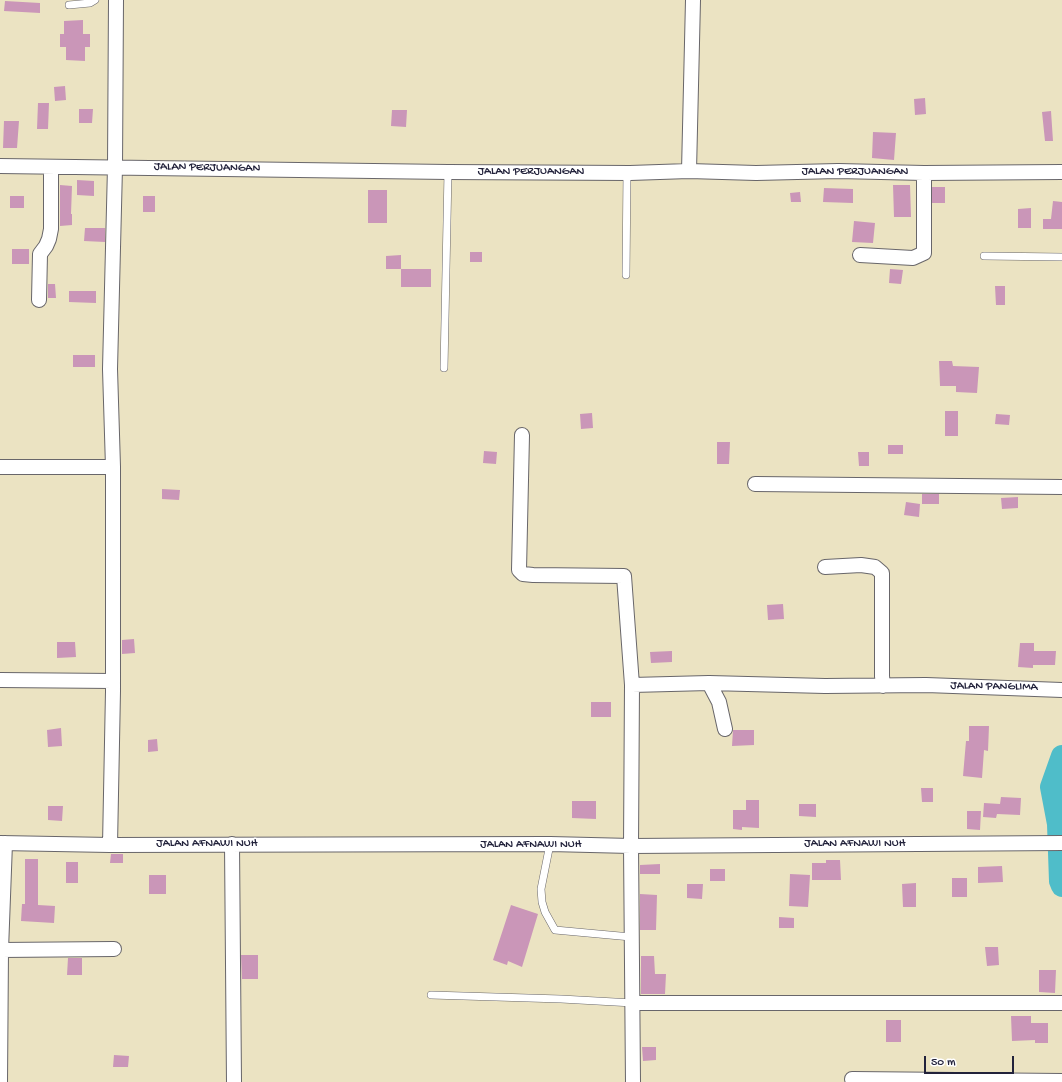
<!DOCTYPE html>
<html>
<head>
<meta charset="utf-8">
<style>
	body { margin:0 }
	#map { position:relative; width:1062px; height:1082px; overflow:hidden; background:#ebe3c2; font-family:"Gochi Hand",sans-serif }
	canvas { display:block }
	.scale { position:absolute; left:924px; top:1056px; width:90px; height:18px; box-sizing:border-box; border:2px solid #22223b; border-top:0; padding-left:5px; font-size:12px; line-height:14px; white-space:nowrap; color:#22223b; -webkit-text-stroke:3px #fff; paint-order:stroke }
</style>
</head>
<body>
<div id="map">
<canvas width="1062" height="1082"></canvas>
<div class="scale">50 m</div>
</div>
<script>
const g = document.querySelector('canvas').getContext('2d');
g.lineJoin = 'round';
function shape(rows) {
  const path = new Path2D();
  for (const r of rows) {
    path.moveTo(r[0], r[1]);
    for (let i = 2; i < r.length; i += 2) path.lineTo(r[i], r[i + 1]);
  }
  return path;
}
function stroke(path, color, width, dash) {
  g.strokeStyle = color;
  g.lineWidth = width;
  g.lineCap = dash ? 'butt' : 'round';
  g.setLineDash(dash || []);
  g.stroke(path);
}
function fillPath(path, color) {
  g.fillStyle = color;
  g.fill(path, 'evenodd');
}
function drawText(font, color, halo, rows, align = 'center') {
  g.font = font + ' "Gochi Hand",sans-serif';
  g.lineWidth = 3;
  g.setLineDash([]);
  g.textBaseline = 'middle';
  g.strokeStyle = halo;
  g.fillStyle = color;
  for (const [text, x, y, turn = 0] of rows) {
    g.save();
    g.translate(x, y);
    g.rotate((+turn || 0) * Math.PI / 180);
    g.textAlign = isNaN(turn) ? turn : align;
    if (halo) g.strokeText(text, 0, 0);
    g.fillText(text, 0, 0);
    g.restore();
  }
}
stroke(shape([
	[1062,756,1051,787,1058,824,1060,881,1062,886]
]), '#4fbdc9', 22);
fillPath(shape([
	[5,1,40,3,40,13,4,11],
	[83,20,83,34,90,34,90,47,85,47,85,61,66,60,66,47,60,47,60,34,64,34,64,21],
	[65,86,66,100,55,101,54,87],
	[925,98,926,114,915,115,914,99],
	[38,103,49,103,48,129,37,129],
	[79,109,93,109,92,123,79,123],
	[392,110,407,110,406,127,391,126],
	[1051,111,1053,141,1045,141,1042,112],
	[4,121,19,121,17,148,3,148],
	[873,132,896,133,894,160,872,158],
	[77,180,94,181,94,196,77,195],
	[60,185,72,186,71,214,72,214,72,225,60,226],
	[893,185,910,185,911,217,894,217],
	[932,187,945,187,945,203,932,203],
	[824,188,853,189,853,203,823,202],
	[368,190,387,190,387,223,368,223],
	[800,192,801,202,791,202,790,193],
	[10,196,24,196,24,208,10,208],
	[143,196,155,196,155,212,143,212],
	[1053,201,1062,202,1062,229,1043,229,1043,219,1051,219],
	[1031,208,1031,228,1018,228,1018,209],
	[854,221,875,223,873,243,852,242],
	[85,228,105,228,105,242,84,241],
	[12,249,29,249,29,264,12,264],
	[470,252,482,252,482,262,470,262],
	[401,255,401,269,386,269,386,256],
	[401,269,431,269,431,287,401,287],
	[890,269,903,270,901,284,889,283],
	[48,284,55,284,56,298,48,298],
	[995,286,1005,286,1005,305,996,305],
	[69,291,96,291,96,303,69,302],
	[73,355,95,355,95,367,73,367],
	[939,361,952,361,953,366,979,367,977,393,956,392,956,386,940,386],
	[945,411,958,411,958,436,945,436],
	[592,413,593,428,581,429,580,414],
	[996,414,1010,415,1009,425,995,424],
	[717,442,730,442,729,464,717,464],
	[888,445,903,445,903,454,888,454],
	[484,451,497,452,496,464,483,463],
	[858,452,869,452,869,466,859,466],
	[162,489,180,490,179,500,162,499],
	[922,494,939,494,939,504,922,504],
	[1018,497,1018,508,1002,509,1001,498],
	[906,502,920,504,919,517,904,515],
	[783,604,784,619,768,620,767,605],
	[134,639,135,653,122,654,122,640],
	[57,642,75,642,76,657,57,658],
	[1020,643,1034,643,1034,651,1056,651,1055,665,1033,665,1033,668,1018,667],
	[672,651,672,662,651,663,650,652],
	[591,702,611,702,611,717,591,717],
	[969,726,989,726,988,751,984,750,982,778,963,776,966,741,969,741],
	[61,728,62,746,48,747,47,730],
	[733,730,754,730,754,745,732,746],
	[157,739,158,751,148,752,148,740],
	[921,788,933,788,933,802,922,802],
	[1001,797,1021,798,1020,815,997,814,996,818,983,817,984,803,1000,804],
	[746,800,759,800,759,828,742,827,742,830,733,829,733,810,746,810],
	[572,801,596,801,596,819,572,818],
	[799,804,816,804,816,817,799,816],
	[48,806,63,806,62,821,48,820],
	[967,811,981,811,980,830,967,829],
	[111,854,123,854,123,863,110,863],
	[25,859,38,859,38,905,55,906,54,923,21,921,22,904,25,904],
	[826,860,840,860,841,880,812,880,812,863,826,863],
	[66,862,78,862,78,883,66,883],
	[660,864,660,874,640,874,640,865],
	[1002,866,1003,882,978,883,978,867],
	[710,869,725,869,725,881,710,881],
	[790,874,810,875,808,907,789,906],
	[149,875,166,875,166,894,149,894],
	[952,878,967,878,967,897,952,897],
	[916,883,916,907,903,907,902,884],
	[687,884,703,884,702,899,687,898],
	[640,894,657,895,656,930,640,930],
	[511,905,538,914,522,967,508,961,507,965,493,960],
	[779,917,794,918,794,928,779,928],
	[985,947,998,947,999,965,987,966],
	[241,955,258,955,258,979,242,979],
	[641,956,654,956,655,974,666,974,665,994,641,994],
	[68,958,82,958,82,975,67,975],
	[1039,970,1056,970,1055,993,1039,992],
	[1011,1016,1031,1016,1031,1023,1048,1023,1048,1043,1035,1043,1035,1040,1012,1041],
	[886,1020,901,1020,901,1042,886,1042],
	[642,1047,656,1047,656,1060,643,1061],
	[114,1055,129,1056,128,1067,113,1067]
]), '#ca96b8');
const service = shape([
	[69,5,90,3,95,0],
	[984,256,1062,257],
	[626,275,627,172],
	[444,368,448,172],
	[550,844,541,889,542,902,545,912,555,930,631,937],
	[431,995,561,999,633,1003]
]);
const minor = shape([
	[0,166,448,172,630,173,689,171,756,173,838,171,924,173,1062,172],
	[689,171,693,0],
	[860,255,913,258,924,253,924,173],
	[39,300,40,254,46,246,49,239,51,229,51,167],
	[522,435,519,570,523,574,533,575,624,576,632,685,631,846,633,1082],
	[0,467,113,467],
	[755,484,1062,487],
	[825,567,861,565,875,567,882,573,882,676,883,686],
	[0,680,113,681],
	[709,683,719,702,725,729],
	[632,685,709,683,825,686,926,685,1062,690],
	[0,843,110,845,550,844,631,846,1062,843],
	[232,844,234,1082],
	[110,845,113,691,113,467,110,369,115,167,116,0],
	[1,950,114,949],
	[633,1003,1062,1003],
	[852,1079,1062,1081],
	[0,1082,1,950,5,843]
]);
stroke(service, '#68666a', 8);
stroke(minor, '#68666a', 16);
stroke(service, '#fff', 7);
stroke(minor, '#fff', 14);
drawText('12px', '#22223b', '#fff', [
	["JALAN PERJUANGAN",207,168,1],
	["JALAN PERJUANGAN",531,172],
	["JALAN PERJUANGAN",855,172],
	["JALAN PANGLIMA",994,687,1],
	["JALAN AFNAWI NUH",207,844],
	["JALAN AFNAWI NUH",855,844],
	["JALAN AFNAWI NUH",531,845]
]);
</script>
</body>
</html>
